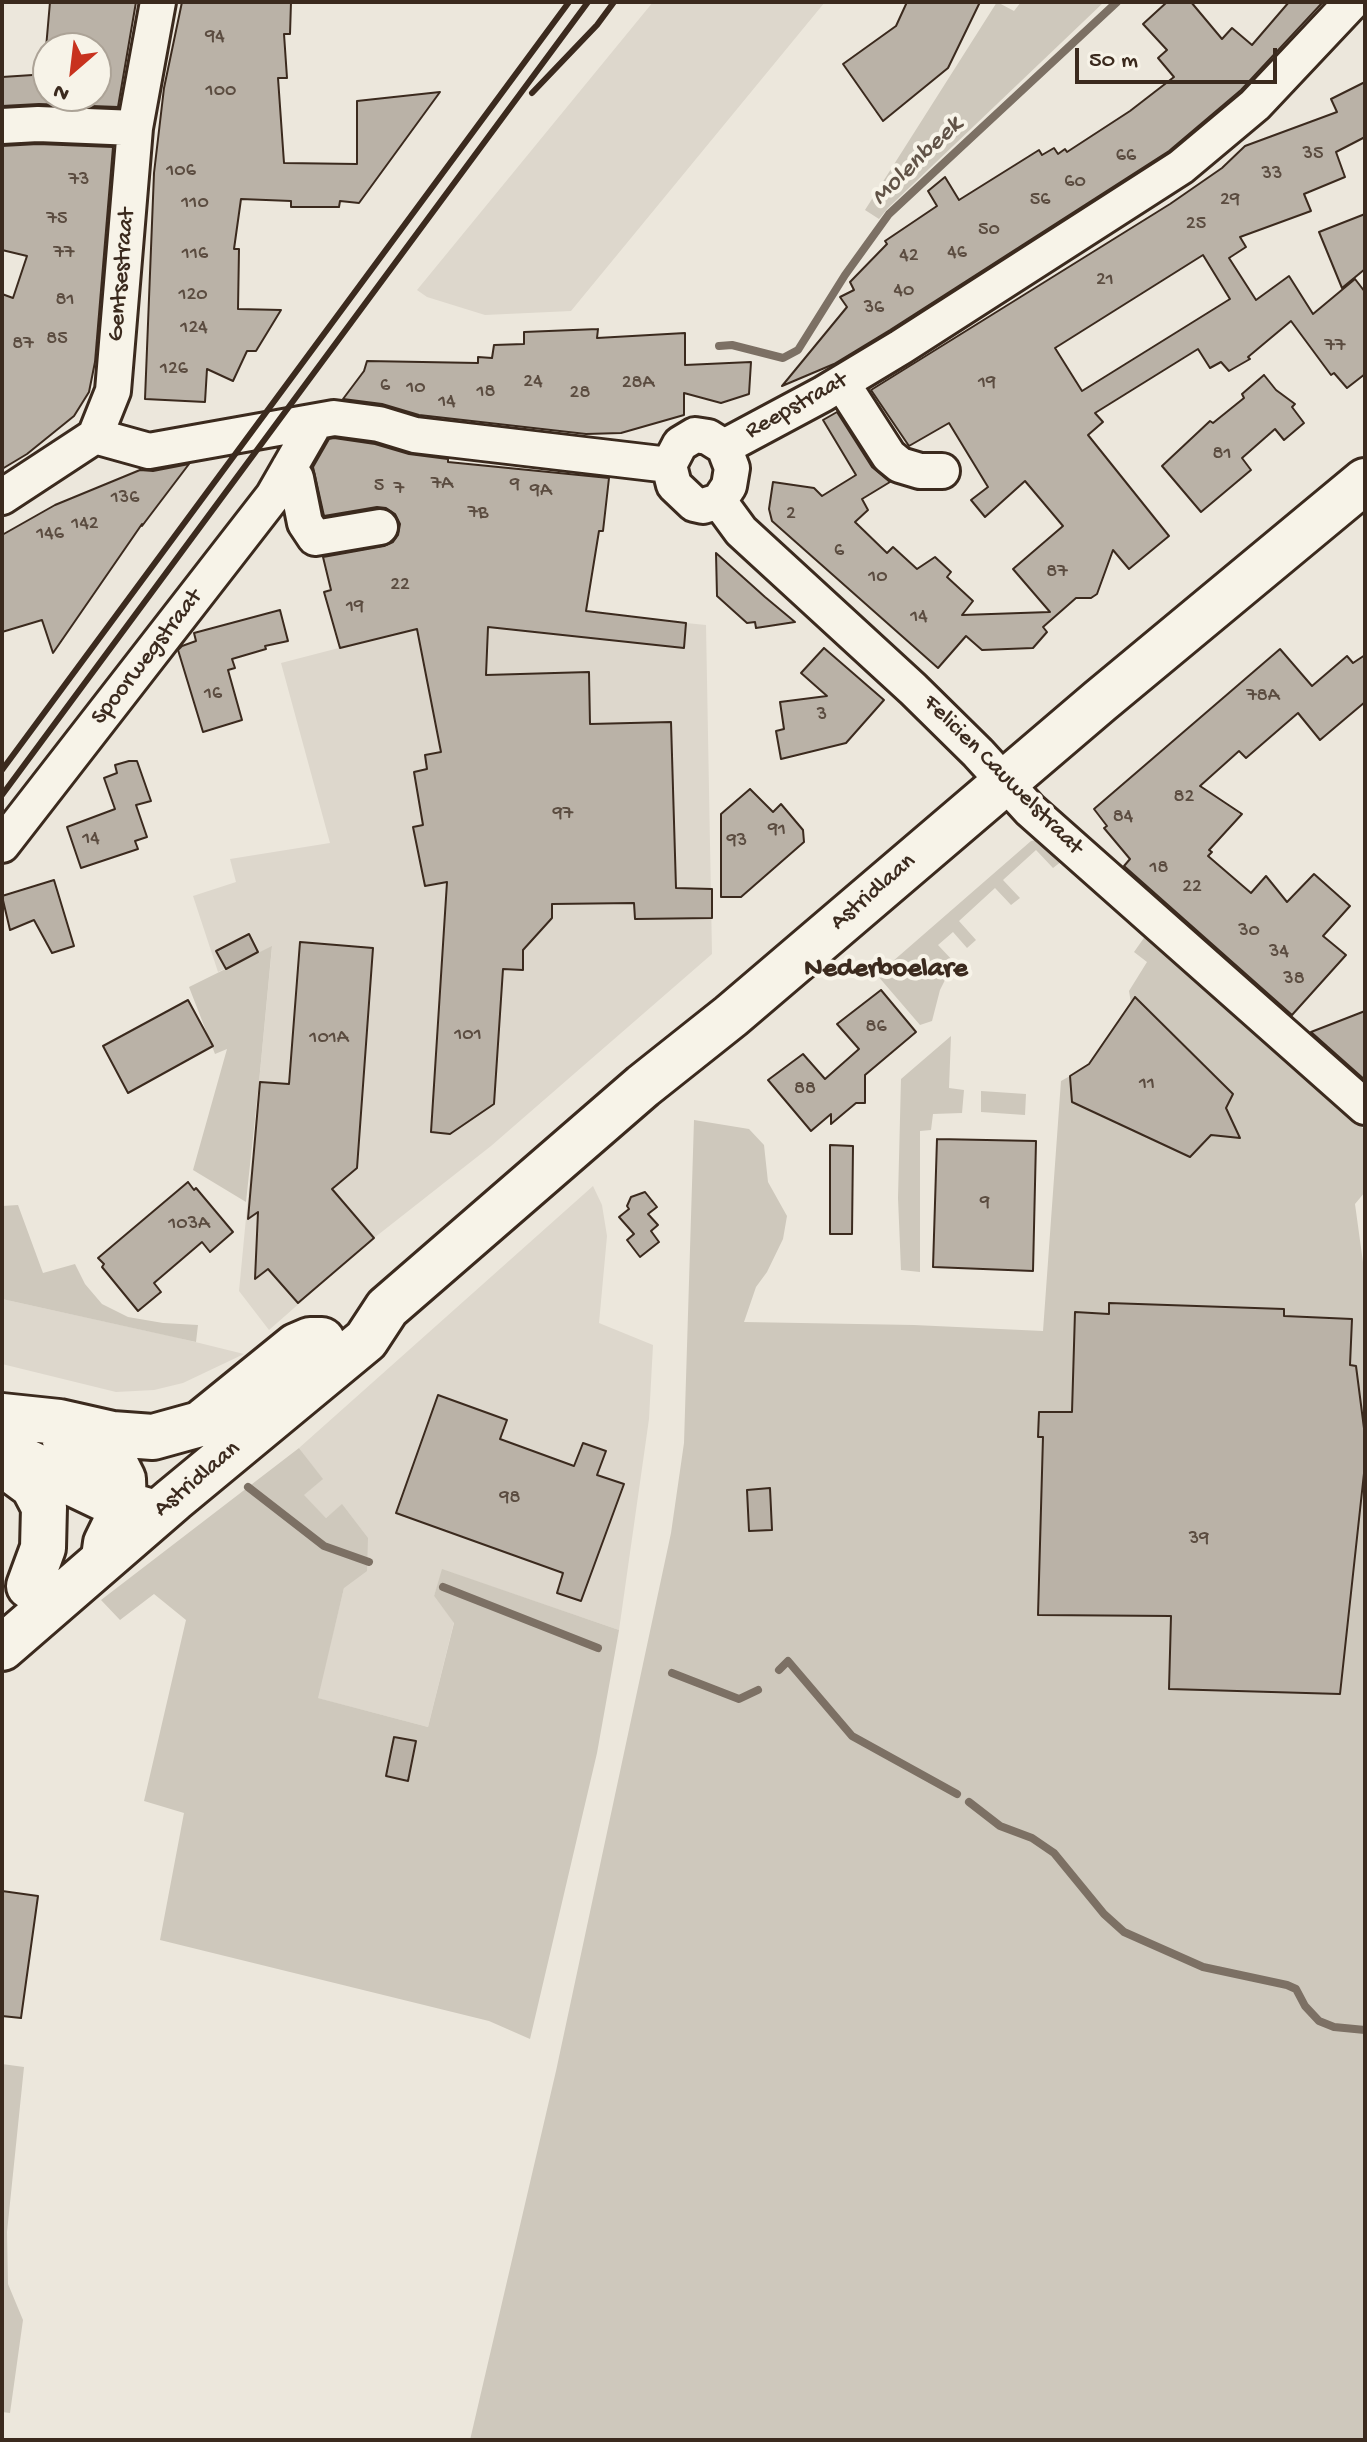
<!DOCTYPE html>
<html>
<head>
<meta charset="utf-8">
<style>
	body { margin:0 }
	#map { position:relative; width:1367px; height:2442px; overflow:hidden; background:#ece7dc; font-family:"Gochi Hand",sans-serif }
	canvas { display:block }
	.frame { position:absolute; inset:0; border:4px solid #3b2a1e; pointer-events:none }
	.north { position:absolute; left:32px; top:32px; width:80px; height:80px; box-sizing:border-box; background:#f7f3e8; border:2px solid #aca397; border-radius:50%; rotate:208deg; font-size:22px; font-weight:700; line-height:32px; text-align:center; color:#3b2a1e }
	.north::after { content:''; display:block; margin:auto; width:28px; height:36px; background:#c8321e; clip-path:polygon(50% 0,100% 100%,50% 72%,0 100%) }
	.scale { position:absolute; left:1075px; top:48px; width:202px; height:36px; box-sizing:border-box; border:4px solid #3b2a1e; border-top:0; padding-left:10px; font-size:24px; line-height:28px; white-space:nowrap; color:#3b2a1e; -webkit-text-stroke:6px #f7f3e8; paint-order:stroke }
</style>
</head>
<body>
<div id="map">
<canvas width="1367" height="2442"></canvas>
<div class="frame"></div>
<div class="north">N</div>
<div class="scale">50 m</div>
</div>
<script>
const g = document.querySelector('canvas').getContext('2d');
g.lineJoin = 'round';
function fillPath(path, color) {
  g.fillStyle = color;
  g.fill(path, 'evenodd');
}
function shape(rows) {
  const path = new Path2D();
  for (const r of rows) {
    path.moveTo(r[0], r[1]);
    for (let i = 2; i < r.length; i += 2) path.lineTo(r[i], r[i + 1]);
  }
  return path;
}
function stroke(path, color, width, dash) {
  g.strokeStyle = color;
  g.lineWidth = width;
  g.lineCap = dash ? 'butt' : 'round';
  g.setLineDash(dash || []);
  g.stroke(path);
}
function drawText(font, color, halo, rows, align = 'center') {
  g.font = font + ' "Gochi Hand",sans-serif';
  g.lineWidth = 8;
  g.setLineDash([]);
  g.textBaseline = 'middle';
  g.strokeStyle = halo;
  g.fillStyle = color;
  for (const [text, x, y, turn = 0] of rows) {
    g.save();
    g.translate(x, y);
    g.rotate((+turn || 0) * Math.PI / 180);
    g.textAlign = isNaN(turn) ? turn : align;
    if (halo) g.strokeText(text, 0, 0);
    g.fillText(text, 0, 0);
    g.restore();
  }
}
fillPath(shape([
	[653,2,825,2,571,311,485,315,427,297,417,290],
	[686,623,706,625,712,954,491,1146,374,1238,269,1330,239,1291,272,947,218,972,193,896,236,882,230,859,330,843,281,663,416,628,461,624,683,648],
	[593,1186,602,1205,607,1236,599,1323,653,1345,649,1419,619,1630,443,1570,434,1596,454,1622,428,1727,317,1698,344,1588,342,1505,326,1518,303,1495,322,1479,299,1448],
	[2,1299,175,1337,244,1354,183,1383,154,1390,116,1392,2,1364]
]), '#ddd7cc');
fillPath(shape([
	[997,2,1014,11,1021,2,1104,2,888,208,879,219,865,210],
	[1037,840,1062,861,1053,868,1036,850,1003,880,1020,898,1011,905,995,888,959,921,976,940,967,948,953,932,938,945,954,962,940,990,932,1021,920,1025,877,975,1031,841],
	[1146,935,1291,1068,1365,1130,1365,1192,1355,1204,1365,1277,1365,2440,470,2440,556,2071,671,1533,684,1443,694,1120,749,1129,764,1145,768,1182,787,1216,783,1239,767,1272,756,1287,744,1322,914,1325,1043,1331,1061,1081,1070,1076,1072,1102,1190,1157,1217,1129,1233,1094,1135,997,1131,1003,1129,991,1147,962,1134,952],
	[272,946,259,1082,246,1202,193,1170,227,1049,215,1054,189,987],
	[951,1036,949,1088,964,1090,962,1113,933,1114,931,1130,920,1131,920,1272,901,1270,898,1198,901,1079],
	[981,1091,1026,1094,1025,1115,981,1112],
	[18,1205,43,1273,75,1264,85,1284,102,1304,128,1317,163,1323,198,1325,196,1342,2,1299,2,1206],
	[299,1448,323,1479,304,1495,326,1518,342,1504,368,1538,367,1571,344,1588,318,1698,428,1727,454,1623,434,1596,442,1569,619,1630,597,1753,530,2039,489,2021,160,1940,184,1813,144,1801,186,1620,154,1594,120,1620,101,1600],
	[2,2064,24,2067,7,2232,8,2284,23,2320,10,2413,2,2412]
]), '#cec8bc');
stroke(shape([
	[719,346,732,345,783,358,798,350,845,275,889,214,1117,2],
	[248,1487,324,1546,369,1562],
	[443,1587,598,1648],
	[779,1670,788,1661,852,1736,957,1794],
	[672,1673,739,1699,758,1690],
	[969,1802,1000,1826,1032,1838,1054,1853,1104,1914,1124,1932,1203,1967,1287,1985,1296,1989,1305,2006,1319,2021,1334,2027,1365,2030]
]), '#7c7064', 8);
const building = shape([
	[50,2,136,2,118,107,39,104,2,106,2,77,48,74,48,96,96,96,96,48,46,48,50,2],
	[182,2,291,2,290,34,284,34,287,78,278,78,284,163,357,164,357,101,440,92,359,203,340,201,339,207,291,207,291,201,241,199,234,249,239,249,238,309,281,310,256,351,247,351,233,381,207,369,205,402,145,399,154,173,164,88,182,2],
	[907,2,980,2,948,68,883,121,843,64,896,26,907,2],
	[1167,2,1191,2,1222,39,1232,28,1252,45,1289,2,1323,2,1241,90,1169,151,890,330,834,364,782,386,847,307,840,297,854,290,850,282,887,244,885,241,937,206,928,191,945,177,959,200,1039,150,1042,155,1054,148,1058,154,1065,149,1067,152,1130,111,1174,77,1158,58,1167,50,1143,24,1167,2],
	[1365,82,1365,137,1336,152,1345,177,1304,194,1311,211,1240,237,1246,247,1229,258,1256,300,1289,276,1313,314,1355,279,1365,292,1365,374,1347,388,1334,373,1331,375,1291,321,1248,357,1250,359,1229,371,1221,362,1210,368,1198,349,1095,413,1103,422,1088,435,1169,536,1129,569,1113,550,1097,594,1091,598,1076,598,1043,627,1047,632,1033,648,982,650,966,636,938,668,772,521,769,509,773,482,814,488,822,496,856,475,823,420,837,412,872,467,890,482,862,499,868,510,855,522,887,553,893,547,917,569,935,557,951,572,947,577,973,601,962,615,1050,612,1013,569,1063,526,1025,481,985,517,971,500,988,487,949,423,909,446,871,390,1170,204,1222,168,1245,146,1337,112,1331,99,1365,82],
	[1203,255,1230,299,1082,391,1055,348,1203,255],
	[38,144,113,147,95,362,89,392,74,416,27,454,2,469,2,294,13,298,27,256,2,250,2,146,38,144],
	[1365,214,1365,269,1342,288,1319,232,1365,214],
	[598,329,597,338,685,333,685,365,751,362,749,394,721,403,684,393,684,415,621,433,586,434,419,415,382,404,343,399,364,371,367,361,478,363,478,357,492,358,494,345,524,344,524,332,598,329],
	[1264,375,1276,390,1295,404,1292,407,1304,423,1284,440,1275,429,1242,458,1251,470,1201,512,1162,466,1210,421,1213,423,1244,398,1242,394,1264,375],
	[334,438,375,444,409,454,448,459,448,462,609,478,603,531,599,531,586,611,686,623,684,648,488,627,486,675,589,672,590,724,671,722,676,888,712,889,712,918,635,919,634,903,552,904,552,918,523,950,523,970,503,969,494,1104,450,1134,431,1132,447,882,425,886,413,827,423,825,414,772,427,769,425,755,441,752,417,629,340,648,324,592,331,590,323,557,384,546,393,542,398,535,400,524,395,514,386,508,377,507,324,516,313,467,329,439,334,438],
	[189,464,142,526,142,524,53,653,42,620,2,632,2,535,55,505,140,470,153,471,189,464],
	[716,553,765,597,795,622,756,628,755,622,747,623,717,596,716,553],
	[280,610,288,641,265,646,266,649,232,659,235,668,228,670,242,720,203,732,178,650,182,646,196,641,194,633,280,610],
	[824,648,884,700,846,743,781,759,776,731,784,729,780,702,827,696,801,673,824,648],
	[1280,649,1312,686,1347,656,1353,663,1365,655,1365,702,1320,740,1298,713,1246,758,1239,751,1200,786,1242,814,1209,850,1212,852,1208,856,1251,893,1266,876,1287,902,1314,874,1350,906,1323,936,1346,955,1292,1015,1124,866,1130,859,1104,828,1107,826,1094,809,1280,649],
	[129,761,137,761,151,801,136,805,147,837,135,841,138,849,81,868,67,827,115,809,104,778,117,773,115,765,129,761],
	[750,789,773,812,781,804,803,830,804,842,741,897,721,897,721,814,750,789],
	[54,880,74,946,52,953,34,920,10,930,2,896,54,880],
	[249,934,258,952,226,969,216,951,249,934],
	[300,942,373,948,357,1168,332,1189,374,1238,298,1303,268,1269,255,1279,258,1212,248,1219,260,1082,289,1084,300,942],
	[881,990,916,1032,865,1075,865,1103,856,1103,831,1124,831,1114,811,1131,768,1080,803,1054,825,1079,859,1049,837,1024,881,990],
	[1135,997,1233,1094,1226,1108,1240,1138,1211,1135,1190,1157,1072,1102,1070,1076,1089,1064,1135,997],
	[188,1000,213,1046,128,1093,103,1046,188,1000],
	[1365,1011,1365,1080,1311,1032,1365,1011],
	[937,1139,1036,1141,1033,1271,933,1267,937,1139],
	[830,1145,853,1146,852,1234,830,1234,830,1145],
	[188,1182,194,1190,196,1188,233,1232,210,1252,202,1242,154,1283,161,1292,138,1311,102,1267,104,1264,98,1258,188,1182],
	[645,1192,657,1207,648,1214,658,1225,651,1231,659,1242,640,1257,627,1240,634,1234,619,1217,629,1209,627,1206,631,1197,645,1192],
	[1109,1303,1284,1309,1284,1316,1352,1319,1350,1365,1356,1366,1365,1436,1365,1464,1340,1694,1169,1689,1171,1616,1038,1615,1043,1437,1038,1437,1039,1412,1072,1412,1075,1312,1109,1314,1109,1303],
	[438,1395,507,1420,500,1439,574,1466,583,1443,606,1451,597,1475,624,1484,581,1601,557,1593,563,1573,396,1513,438,1395],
	[770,1488,772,1530,749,1531,747,1490,770,1488],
	[394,1737,416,1741,408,1781,386,1776,394,1737],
	[2,1891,38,1896,21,2018,2,2016,2,1891]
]);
fillPath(building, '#bab2a7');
stroke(building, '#3b2a1e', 2);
const minor = shape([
	[2,126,38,124,135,128],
	[842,383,889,456,900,465,920,471,942,471],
	[95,436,149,451,334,418,379,424,415,435,669,465],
	[724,447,823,394,901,347,1181,167,1255,105,1352,2],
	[669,465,674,485,694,504,703,506,719,501,729,486,732,468,724,447],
	[669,465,680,444,695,435,708,437,724,447],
	[289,468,296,478,305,523,315,538,380,527],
	[2,497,95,436,113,391,135,128,158,2],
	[719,501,741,531,913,689,978,753,1030,810,1365,1107],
	[2,845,273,496,315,423]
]);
const major = shape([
	[2,1416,59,1422,112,1434,153,1437,200,1424,296,1346,310,1340,322,1340],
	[64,1437,97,1447,116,1465,123,1479,124,1506,106,1543,104,1557],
	[2,1454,15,1456,103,1498,152,1512],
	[2,1463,33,1486,44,1507,43,1548,29,1586],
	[2,1648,174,1499,366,1340,387,1308,643,1086,731,1016,1100,701,1365,481]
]);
stroke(minor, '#3b2a1e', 40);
stroke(major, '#3b2a1e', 50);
stroke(minor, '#f7f3e8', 34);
stroke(major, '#f7f3e8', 44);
stroke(shape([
	[532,93,597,25,614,2],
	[2,770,569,2],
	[2,795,588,2]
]), '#3b2a1e', 6);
drawText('20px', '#5b4c40', null, [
	["94",215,38],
	["100",221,92],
	["35",1313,155],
	["66",1126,157],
	["106",181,172],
	["33",1272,175],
	["73",79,181],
	["60",1075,183],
	["56",1040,201],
	["29",1230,201],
	["110",195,204],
	["75",57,220],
	["25",1196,225],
	["50",989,231],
	["77",64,254],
	["46",957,254],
	["116",195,255],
	["42",909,257],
	["21",1105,281],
	["40",904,292],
	["120",193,296],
	["81",65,301],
	["36",874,309],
	["124",194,329],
	["85",57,340],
	["87",23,345],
	["77",1335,347],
	["126",174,370],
	["24",533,383],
	["28A",638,384],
	["19",987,384],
	["6",385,387],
	["10",416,389],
	["18",486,393],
	["28",580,394],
	["14",447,403],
	["81",1222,455],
	["7A",442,485],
	["9",515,486],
	["5",379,487],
	["7",399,490],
	["9A",541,492],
	["136",125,499],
	["7B",478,514],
	["2",791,515],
	["142",85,525],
	["146",50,535],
	["6",839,552],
	["87",1057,573],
	["10",878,578],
	["22",400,586],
	["19",355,608],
	["14",919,618],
	["16",213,695],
	["78A",1263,697],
	["3",822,716],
	["82",1184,798],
	["97",563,815],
	["84",1123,818],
	["91",777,831],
	["14",91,840],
	["93",737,842],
	["18",1159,869],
	["22",1192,888],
	["30",1249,932],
	["34",1279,953],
	["38",1294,980],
	["86",876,1028],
	["101",468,1036],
	["101A",329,1039],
	["11",1147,1085],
	["88",805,1090],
	["9",985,1204],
	["103A",189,1225],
	["98",510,1499],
	["39",1199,1540]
]);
drawText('24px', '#3b2a1e', '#f7f3e8', [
	["Gentsestraat",123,275,-85],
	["Reepstraat",797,407,-29],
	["Spoorwegstraat",148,658,-52],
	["Felicien Cauwelstraat",1002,776,45],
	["Astridlaan",874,893,-41],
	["Astridlaan",198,1480,-40]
]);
drawText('italic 26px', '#615347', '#f7f3e8', [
	["Molenbeek",918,162,-44]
]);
drawText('bold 28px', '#3b2a1e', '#f7f3e8', [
	["Nederboelare",886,971]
]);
</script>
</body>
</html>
